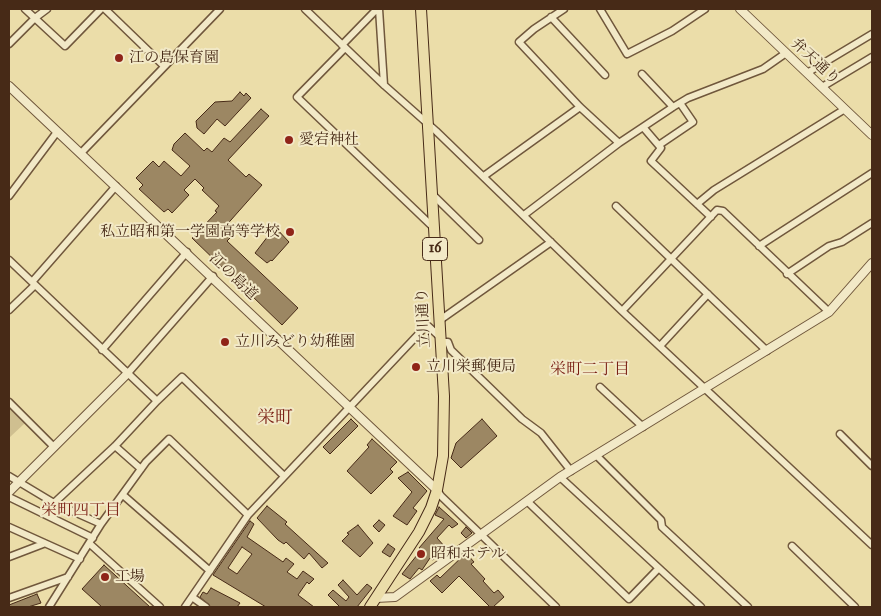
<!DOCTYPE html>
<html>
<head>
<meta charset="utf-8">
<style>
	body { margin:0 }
	#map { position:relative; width:881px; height:616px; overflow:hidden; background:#ebdda9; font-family:"IM FELL Great Primer",serif }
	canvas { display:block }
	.frame { position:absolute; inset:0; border:10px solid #472a17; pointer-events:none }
</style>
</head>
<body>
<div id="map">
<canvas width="881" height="616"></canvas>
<div class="frame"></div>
</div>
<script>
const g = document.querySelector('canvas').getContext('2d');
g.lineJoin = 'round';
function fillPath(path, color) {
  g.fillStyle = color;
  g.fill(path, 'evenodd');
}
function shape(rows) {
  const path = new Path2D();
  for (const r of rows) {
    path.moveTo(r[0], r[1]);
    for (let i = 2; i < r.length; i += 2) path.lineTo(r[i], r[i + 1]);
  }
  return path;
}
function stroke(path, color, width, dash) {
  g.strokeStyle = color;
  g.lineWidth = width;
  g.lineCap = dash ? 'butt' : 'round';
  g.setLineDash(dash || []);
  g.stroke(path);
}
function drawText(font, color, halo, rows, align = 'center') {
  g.font = font + ' "IM FELL Great Primer","Noto Serif JP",serif';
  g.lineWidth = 4;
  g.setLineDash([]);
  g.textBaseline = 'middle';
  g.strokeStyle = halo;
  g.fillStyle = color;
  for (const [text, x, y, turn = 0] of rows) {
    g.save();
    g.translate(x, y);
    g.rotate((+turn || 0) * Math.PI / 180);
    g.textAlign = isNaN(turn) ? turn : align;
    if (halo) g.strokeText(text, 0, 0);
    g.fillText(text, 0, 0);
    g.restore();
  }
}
fillPath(shape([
	[9,408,25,423,9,438]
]), '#cfbf90');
const building = shape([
	[240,92,244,96,246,93,251,98,225,126,217,119,204,134,197,128,196,121,215,102,232,101,240,92],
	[261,109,269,116,228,160,246,177,249,174,262,185,223,229,231,237,227,241,298,308,282,325,192,238,217,212,215,211,219,206,202,190,204,188,195,179,184,190,189,195,172,213,168,209,164,212,139,189,143,185,136,178,153,161,159,167,164,161,181,176,190,166,172,150,174,144,185,133,204,151,207,148,212,152,224,138,230,142,261,109],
	[275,227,289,242,272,261,271,260,267,263,255,253,275,227],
	[351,419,358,426,330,454,323,447,351,419],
	[482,419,497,436,461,468,451,458,456,443,482,419],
	[372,439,397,462,390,469,393,472,371,494,347,471,369,447,367,445,372,439],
	[408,472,427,491,413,508,417,511,407,525,393,516,412,492,398,478,408,472],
	[267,506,287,522,285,524,328,563,322,568,309,553,304,559,286,542,284,544,278,540,257,518,267,506],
	[439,507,458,524,452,528,449,525,437,538,446,548,433,560,430,558,422,570,419,568,410,579,402,574,421,550,419,548,444,519,435,515,439,507],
	[379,520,385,525,379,532,373,526,379,520],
	[250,521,254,524,247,537,283,562,286,558,294,564,287,572,297,579,303,571,314,579,309,584,307,582,298,595,314,607,266,607,213,575,250,521],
	[242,547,252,554,237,574,228,568,242,547],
	[358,525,373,543,360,557,342,541,349,534,347,533,358,525],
	[466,527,472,533,466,538,461,533,466,527],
	[388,544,395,549,390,557,382,552,388,544],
	[466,553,474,562,471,564,485,579,483,581,494,593,498,590,504,597,493,607,490,607,459,576,442,593,430,581,437,575,440,578,466,553],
	[104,565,150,607,102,607,82,589,104,565],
	[343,580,357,595,367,584,372,588,357,607,340,607,328,595,333,590,346,601,349,597,338,585,343,580],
	[211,588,240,603,237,607,211,607,200,597,203,592,207,594,211,588],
	[37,594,41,603,28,607,9,607,9,605,37,594]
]);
fillPath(building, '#9c8763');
stroke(building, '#472a17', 1);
const minor = shape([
	[25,9,65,46,101,9],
	[105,9,164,66],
	[305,9,384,85,436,131,622,311,872,545],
	[379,9,384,85],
	[564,9,534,29,519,42,580,107,619,143],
	[600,9,627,54,672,31,705,9],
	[551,17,605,75],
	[9,44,35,18,47,9],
	[342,45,377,9],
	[345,48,297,97,434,228],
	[807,73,872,34],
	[642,74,673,107],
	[822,87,872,57],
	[643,127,661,148,651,161,711,217],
	[659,145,693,122,680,103],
	[81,153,220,9],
	[484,176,580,107],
	[432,194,479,240],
	[9,196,57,132],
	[697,204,714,190,845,109],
	[616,206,767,351],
	[524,215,619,143,673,107,688,98,763,69,786,53],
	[759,246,872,173],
	[9,260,157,401,115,446,54,503],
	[787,274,829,246,842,242,872,223],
	[32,282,116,186],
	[9,310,35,285],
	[622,311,717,210,723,211,829,312],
	[440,320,551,242],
	[441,342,448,342,451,350,522,419,541,433,571,471],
	[660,346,708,294],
	[102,350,187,252],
	[128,373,213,276],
	[600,387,643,427],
	[157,401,182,377,284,476],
	[9,402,54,447],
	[840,434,872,466],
	[115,446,141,469],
	[596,455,661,520,662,527,748,607],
	[9,476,54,503,101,524],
	[560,477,701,607],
	[437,490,441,496,556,607],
	[123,495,210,571],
	[9,497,93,538],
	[527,501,629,599,658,569],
	[9,527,80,559],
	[90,544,160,607],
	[792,546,855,607],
	[9,557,43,544],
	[192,597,206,607],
	[9,598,68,577],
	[49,607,101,524,146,462,169,439,248,515],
	[185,607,248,515,427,325,441,338]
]);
const tertiary = shape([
	[740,9,872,135],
	[9,86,437,490],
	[9,492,128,373],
	[376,598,395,597,560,477,829,312,872,263]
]);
const primary = shape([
	[370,607,419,532,431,508,437,490,443,456,444,396,421,9]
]);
stroke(minor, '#70573c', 9);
stroke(tertiary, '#70573c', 10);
stroke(primary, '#472a17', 12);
stroke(minor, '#f2e9c7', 6);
stroke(tertiary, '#f2e9c7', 8);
stroke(primary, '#ebdda9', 10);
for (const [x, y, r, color] of [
	[119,58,5,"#8f2418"],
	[289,140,5,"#8f2418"],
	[290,232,5,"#8f2418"],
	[225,342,5,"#8f2418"],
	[416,367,5,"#8f2418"],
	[421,554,5,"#8f2418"],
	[105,577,5,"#8f2418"]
]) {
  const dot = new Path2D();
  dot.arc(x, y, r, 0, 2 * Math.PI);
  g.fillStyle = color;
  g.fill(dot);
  stroke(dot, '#f2e9c7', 2);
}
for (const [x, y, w] of [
	[435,249,25]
]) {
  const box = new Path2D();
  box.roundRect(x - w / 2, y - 11.5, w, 23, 4);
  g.fillStyle = '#f2e9c7';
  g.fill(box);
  stroke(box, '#472a17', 1);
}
drawText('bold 14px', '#472a17', null, [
	["16",435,249]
]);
drawText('15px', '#472a17', '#f2e9c7', [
	["江の島保育園",129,58],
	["愛宕神社",299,140],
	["私立昭和第一学園高等学校",280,232,"right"],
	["立川みどり幼稚園",235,342],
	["立川栄郵便局",426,367],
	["昭和ホテル",431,554],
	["工場",115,577]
], 'left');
drawText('15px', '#472a17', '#f2e9c7', [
	["弁天通り",815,62,43],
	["江の島道",233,277,44],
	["立川通り",424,318,-93]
]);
drawText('16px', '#7a1f14', '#f2e9c7', [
	["栄町二丁目",590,370],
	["栄町四丁目",81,511]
]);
drawText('18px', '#7a1f14', '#f2e9c7', [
	["栄町",275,419]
]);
</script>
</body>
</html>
